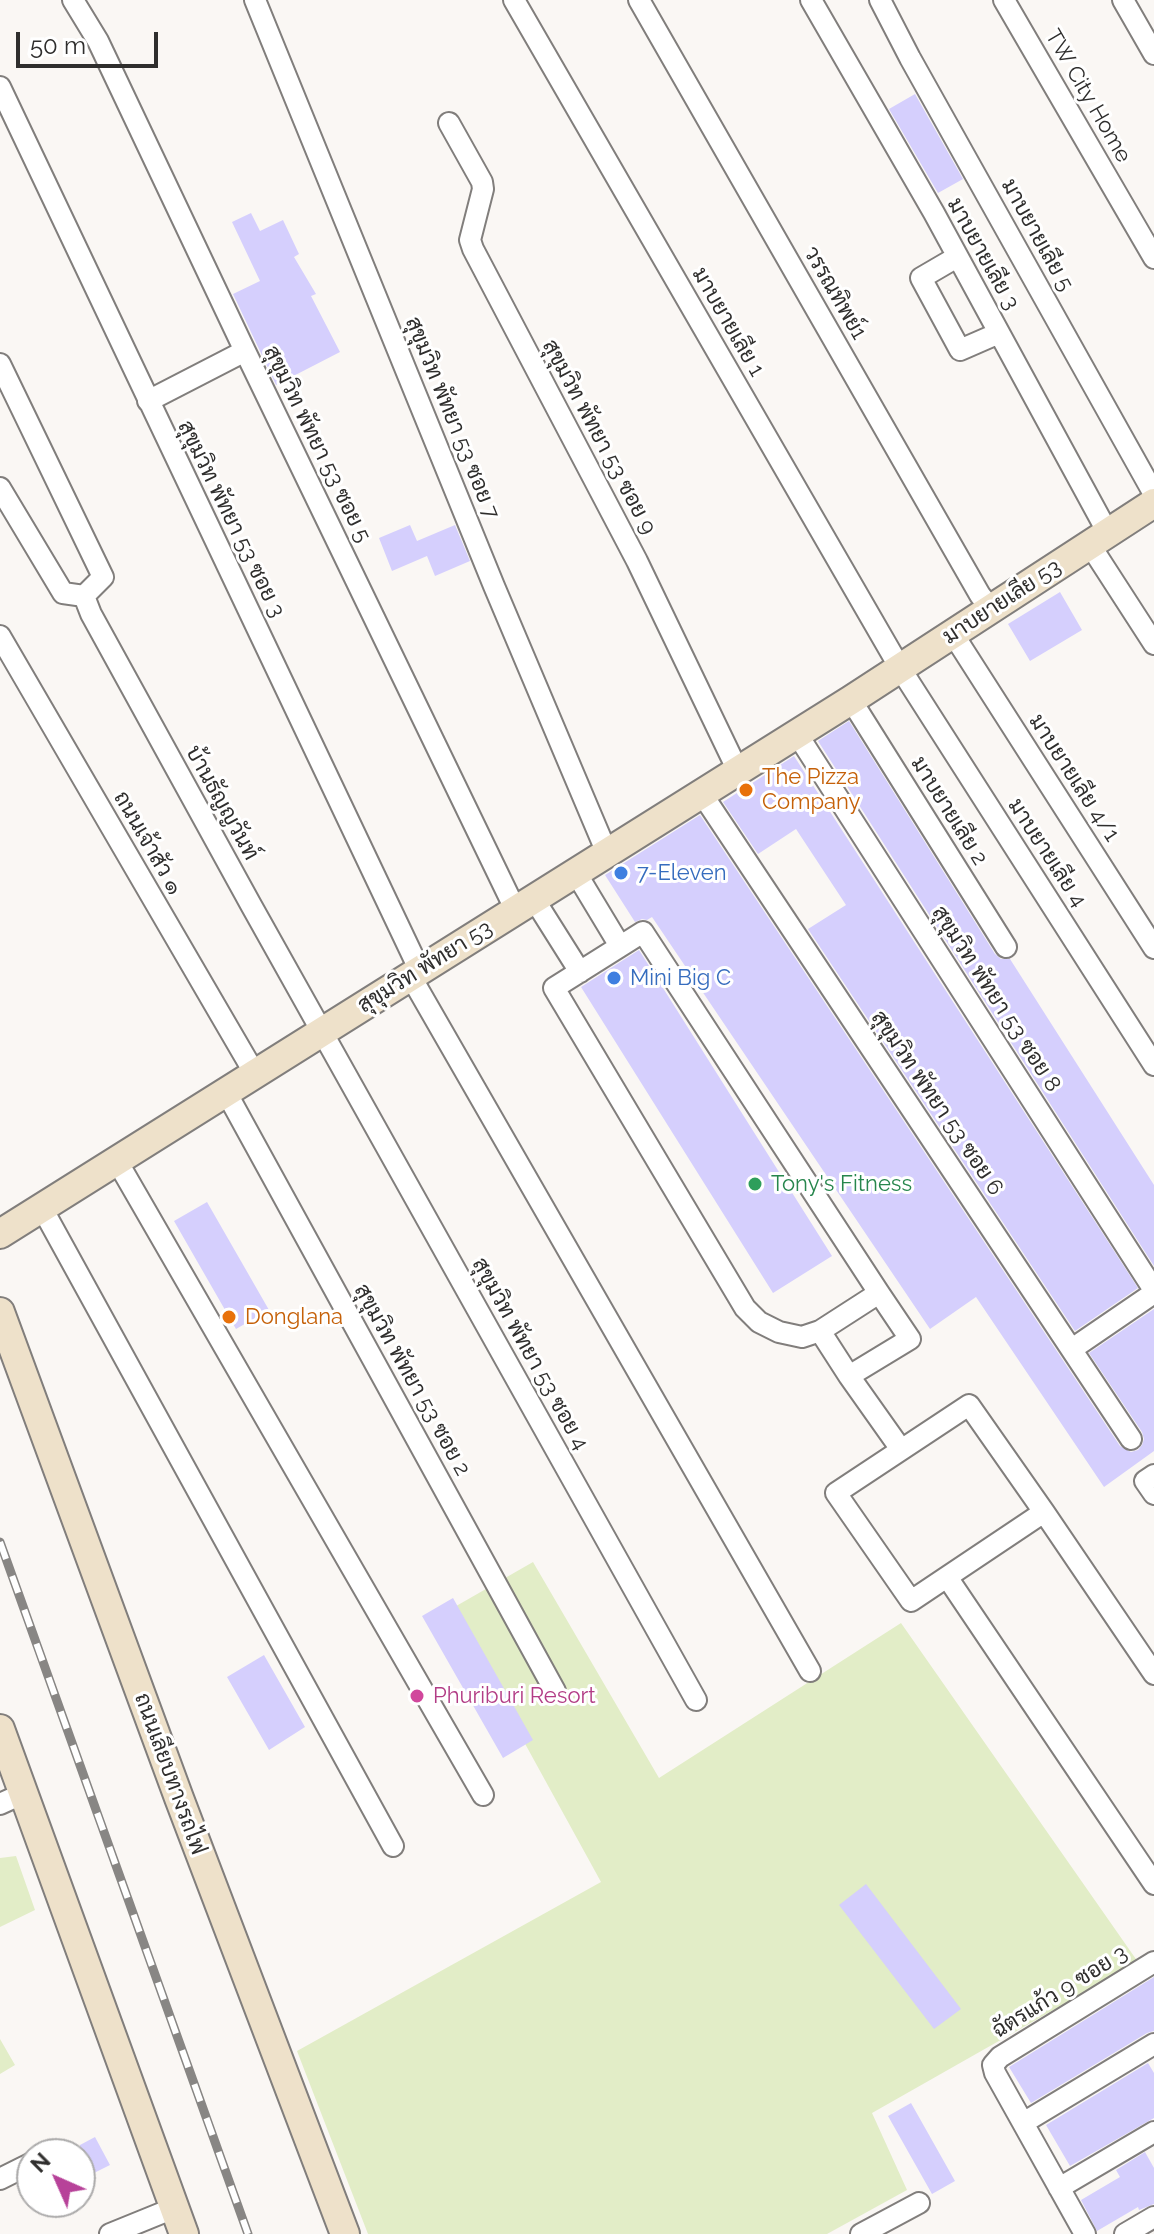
<!DOCTYPE html>
<html>
<head>
<meta charset="utf-8">
<style>
	body { margin:0 }
	#map { position:relative; width:1154px; height:2234px; overflow:hidden; background:#faf7f4; font-family:Raleway,sans-serif }
	canvas { display:block }
	.north { position:absolute; left:16px; top:2138px; width:80px; height:80px; box-sizing:border-box; background:#fff; border:2px solid #acabab; border-radius:50%; rotate:315deg; font-size:22px; font-weight:700; line-height:32px; text-align:center; color:#2f2e2d }
	.north::after { content:''; display:block; margin:auto; width:28px; height:36px; background:#b74299; clip-path:polygon(50% 0,100% 100%,50% 72%,0 100%) }
	.scale { position:absolute; left:16px; top:32px; width:142px; height:36px; box-sizing:border-box; border:4px solid #2f2e2d; border-top:0; padding-left:10px; font-size:24px; line-height:28px; white-space:nowrap; color:#2f2e2d; -webkit-text-stroke:6px #fff; paint-order:stroke }
</style>
</head>
<body>
<div id="map">
<canvas width="1154" height="2234"></canvas>
<div class="north">N</div>
<div class="scale">50 m</div>
</div>
<script>
const g = document.querySelector('canvas').getContext('2d');
g.lineJoin = 'round';
function fillPath(path, color) {
  g.fillStyle = color;
  g.fill(path, 'evenodd');
}
function shape(rows) {
  const path = new Path2D();
  for (const r of rows) {
    path.moveTo(r[0], r[1]);
    for (let i = 2; i < r.length; i += 2) path.lineTo(r[i], r[i + 1]);
  }
  return path;
}
function stroke(path, color, width, dash) {
  g.strokeStyle = color;
  g.lineWidth = width;
  g.lineCap = dash ? 'butt' : 'round';
  g.setLineDash(dash || []);
  g.stroke(path);
}
function drawText(font, color, halo, rows, align = 'center') {
  g.font = font + ' Raleway,Sarabun,sans-serif';
  g.lineWidth = 6;
  g.setLineDash([]);
  g.textBaseline = 'middle';
  g.strokeStyle = halo;
  g.fillStyle = color;
  for (const [text, x, y, turn = 0] of rows) {
    g.save();
    g.translate(x, y);
    g.rotate((+turn || 0) * Math.PI / 180);
    g.textAlign = isNaN(turn) ? turn : align;
    if (halo) g.strokeText(text, 0, 0);
    g.fillText(text, 0, 0);
    g.restore();
  }
}
fillPath(shape([
	[533,1562,659,1778,901,1623,1138,1962,872,2113,907,2190,827,2234,368,2234,297,2051,601,1882,451,1609],
	[16,1856,35,1910,0,1927,0,1858],
	[0,2039,15,2065,0,2074]
]), '#e2edc7');
fillPath(shape([
	[915,94,963,179,938,193,889,109],
	[251,213,260,231,283,220,299,254,294,257,316,294,311,296,340,352,276,385,233,294,260,281,232,222],
	[410,525,417,541,455,525,470,561,435,576,427,556,392,571,379,538],
	[1060,592,1082,630,1030,661,1008,624],
	[849,721,995,954,1001,959,1010,959,1154,1185,1154,1266,818,741],
	[794,756,1138,1288,1075,1331,808,929,846,905,796,829,758,854,723,802],
	[700,815,1120,1446,1131,1452,1138,1450,1142,1445,1144,1439,1142,1432,1089,1353,1154,1309,1154,1451,1104,1487,976,1297,930,1329,652,917,647,920,642,919,635,922,605,875],
	[639,950,832,1256,773,1293,581,987],
	[207,1202,269,1310,236,1329,174,1221],
	[453,1598,533,1740,503,1758,422,1616],
	[264,1655,305,1727,269,1750,227,1677],
	[866,1884,961,2009,934,2029,839,1905],
	[1154,1977,1154,2031,1147,2033,1031,2103,1009,2067],
	[1148,2063,1154,2073,1154,2118,1070,2166,1046,2125],
	[911,2103,955,2181,932,2194,888,2116],
	[95,2137,110,2165,84,2178,80,2170,80,2145],
	[1145,2152,1154,2168,1154,2204,1139,2210,1138,2207,1097,2231,1081,2200,1120,2177,1116,2170]
]), '#d5cffd');
const street = shape([
	[73,0,98,41,245,351,516,911],
	[255,0,494,586,607,853],
	[514,0,900,668,1154,1065],
	[639,0,980,595,991,609],
	[811,0,934,213,1108,533],
	[880,0,910,58,1154,494],
	[1004,0,1154,258],
	[1123,0,1154,54],
	[0,87,420,971],
	[449,123,482,182,483,189,470,240,473,249,637,561,738,771],
	[957,257,921,278,960,350,999,333],
	[0,364,103,577,84,596],
	[148,401,245,351],
	[0,488,63,593,84,596],
	[1090,545,1154,644],
	[84,596,91,614,251,905,696,1700],
	[953,634,1154,948],
	[0,636,255,1074],
	[851,700,1006,947],
	[797,734,1154,1290],
	[702,794,1131,1439],
	[576,873,620,946],
	[534,899,580,972],
	[411,977,810,1671],
	[226,1092,555,1691],
	[117,1161,483,1795],
	[42,1208,393,1846],
	[820,1331,849,1376,910,1339,879,1293,643,932,554,988,745,1308,759,1322,779,1332,802,1337,820,1331,879,1293],
	[1072,1349,1154,1293],
	[849,1376,900,1448],
	[1154,1475,1145,1481,1154,1494],
	[1044,1512,911,1601,836,1493,969,1405,1044,1512,1154,1674],
	[947,1577,1154,1884],
	[0,1804,22,1794],
	[1023,2123,1154,2044],
	[50,2154,53,2152],
	[0,2179,32,2163],
	[1059,2188,1154,2132],
	[110,2234,174,2208],
	[861,2234,919,2203],
	[1085,2234,995,2073,993,2065,1000,2057,1154,1962],
	[1125,2234,1154,2217]
]);
const secondary = shape([
	[0,1234,851,700,1154,503],
	[0,1312,179,1798,345,2234],
	[0,1729,184,2234]
]);
stroke(street, '#817e7c', 24);
stroke(secondary, '#817e7c', 32);
stroke(street, '#fff', 20);
stroke(secondary, '#eee1ca', 28);
const rail = shape([
	[0,1542,248,2234]
]);
stroke(rail, '#888684', 9);
stroke(rail, '#fff', 6, [18]);
for (const [x, y, r, color] of [
	[746,790,8,"#e8710a"],
	[621,873,8,"#3f7fe0"],
	[614,978,8,"#3f7fe0"],
	[755,1184,8,"#2e9e5b"],
	[229,1317,8,"#e8710a"],
	[417,1696,8,"#d1479c"]
]) {
  const dot = new Path2D();
  dot.arc(x, y, r, 0, 2 * Math.PI);
  g.fillStyle = color;
  g.fill(dot);
  stroke(dot, '#fff', 3);
}
drawText('22px', '#2f2e2d', '#fff', [
	["TW City Home",1088,96,60],
	["มาบยายเลีย 5",1037,235,61],
	["มาบยายเลีย 3",983,254,61],
	["วรรณทิพย์1",835,293,60],
	["มาบยายเลีย 1",728,322,60],
	["สุขุมวิท พัทยา 53 ซอย 7",452,418,68],
	["สุขุมวิท พัทยา 53 ซอย 9",599,437,62],
	["สุขุมวิท พัทยา 53 ซอย 5",317,444,64],
	["สุขุมวิท พัทยา 53 ซอย 3",231,519,64],
	["มาบยายเลีย 53",1002,602,-33],
	["มาบยายเลีย 4/1",1074,778,57],
	["บ้านธัญญวันท์",222,803,61],
	["มาบยายเลีย 2",949,811,58],
	["ถนนเจ้าสัว ๑",148,843,60],
	["มาบยายเลีย 4",1047,853,57],
	["สุขุมวิท พัทยา 53",425,967,-32],
	["สุขุมวิท พัทยา 53 ซอย 8",996,999,57],
	["สุขุมวิท พัทยา 53 ซอย 6",937,1103,56],
	["สุขุมวิท พัทยา 53 ซอย 4",530,1354,61],
	["สุขุมวิท พัทยา 53 ซอย 2",412,1380,61],
	["ถนนเลียบทางรถไฟ",170,1774,70],
	["ฉัตรแก้ว 9 ซอย 3",1060,1992,-32]
]);
drawText('22px', '#c56008', '#fff', [
	["The Pizza",762,777],
	["Company",762,802],
	["Donglana",245,1317]
], 'left');
drawText('22px', '#366cbe', '#fff', [
	["7-Eleven",637,873],
	["Mini Big C",630,978]
], 'left');
drawText('22px', '#27864d', '#fff', [
	["Tony's Fitness",771,1184]
], 'left');
drawText('22px', '#b23c85', '#fff', [
	["Phuriburi Resort",433,1696]
], 'left');
</script>
</body>
</html>
